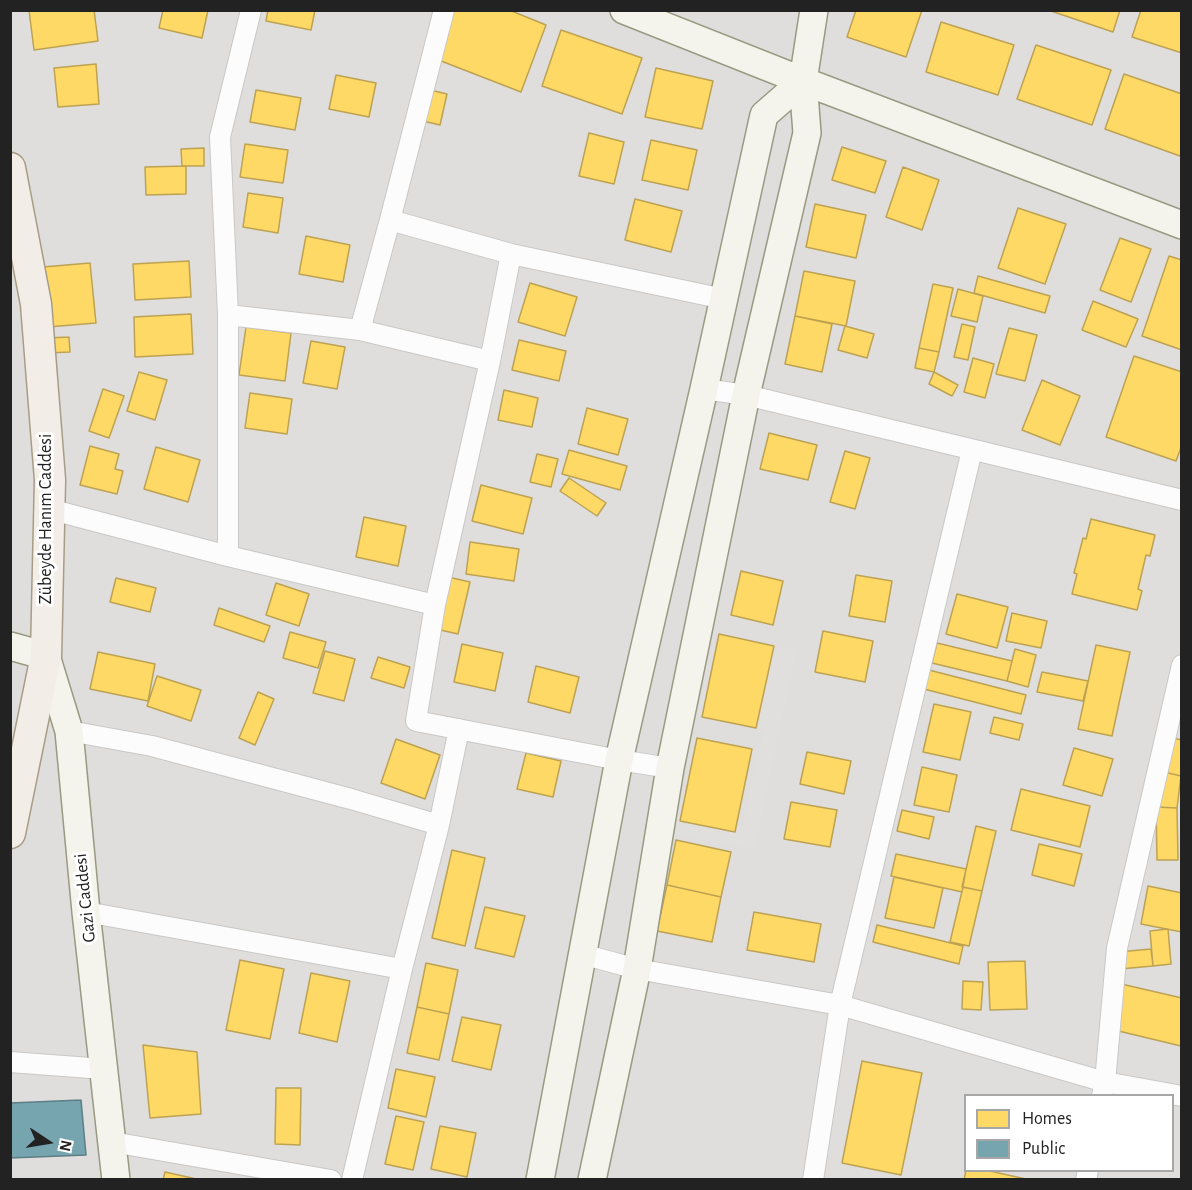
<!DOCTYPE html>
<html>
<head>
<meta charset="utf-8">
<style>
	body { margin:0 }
	#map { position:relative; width:1192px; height:1190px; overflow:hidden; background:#f0eeeb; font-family:"Alegreya Sans",sans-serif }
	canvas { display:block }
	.frame { position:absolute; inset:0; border:12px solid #222; pointer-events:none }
	.legend { position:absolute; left:964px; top:1094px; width:210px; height:78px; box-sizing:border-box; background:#fff; border:2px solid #a7a7a7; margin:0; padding:8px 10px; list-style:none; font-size:18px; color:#222 }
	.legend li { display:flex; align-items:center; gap:12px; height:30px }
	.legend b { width:30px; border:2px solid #a7a7a7 }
	.north { position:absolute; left:18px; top:1112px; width:60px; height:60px; -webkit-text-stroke:4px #fff; paint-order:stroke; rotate:102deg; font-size:16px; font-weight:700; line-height:24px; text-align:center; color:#222 }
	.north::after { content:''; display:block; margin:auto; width:21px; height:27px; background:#222; clip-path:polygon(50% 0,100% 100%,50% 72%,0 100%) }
</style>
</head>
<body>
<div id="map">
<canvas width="1192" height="1190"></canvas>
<div class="frame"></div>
<ul class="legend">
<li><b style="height:16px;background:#ffd966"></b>Homes</li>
<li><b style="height:16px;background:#76a5af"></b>Public</li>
</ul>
<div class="north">N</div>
</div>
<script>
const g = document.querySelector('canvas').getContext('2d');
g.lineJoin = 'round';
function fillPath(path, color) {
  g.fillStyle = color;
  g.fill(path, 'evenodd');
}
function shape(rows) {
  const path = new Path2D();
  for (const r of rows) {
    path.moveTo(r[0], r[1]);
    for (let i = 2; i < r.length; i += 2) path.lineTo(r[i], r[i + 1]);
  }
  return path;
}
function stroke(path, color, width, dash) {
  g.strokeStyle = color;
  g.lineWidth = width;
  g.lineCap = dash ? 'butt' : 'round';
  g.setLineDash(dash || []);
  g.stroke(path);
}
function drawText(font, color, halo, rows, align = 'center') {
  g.font = font + ' "Alegreya Sans",sans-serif';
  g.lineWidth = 6;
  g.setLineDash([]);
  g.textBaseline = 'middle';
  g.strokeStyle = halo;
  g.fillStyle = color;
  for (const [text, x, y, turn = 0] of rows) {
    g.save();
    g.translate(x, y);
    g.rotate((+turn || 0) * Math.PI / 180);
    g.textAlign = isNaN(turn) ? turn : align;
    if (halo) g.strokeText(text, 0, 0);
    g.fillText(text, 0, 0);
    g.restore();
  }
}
fillPath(shape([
	[10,11,1181,11,1181,1179,11,1179],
	[966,1096,1172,1096,1172,1170,966,1170]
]), '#dfdedc');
fillPath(shape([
	[774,646,797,648,754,849,660,831,666,811,743,826,764,730,686,711,690,687,761,703]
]), '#e0dfde');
const homes = shape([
	[29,10,94,10,98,41,34,50,29,10],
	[163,10,208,10,202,38,159,28,163,10],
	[268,10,315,10,311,30,266,21,268,10],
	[454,10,509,10,546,25,521,92,436,59,454,10],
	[856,10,922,10,906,57,847,37,856,10],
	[1048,10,1120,10,1113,32,1048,10],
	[1141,10,1182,10,1182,53,1132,37,1141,10],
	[941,22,1014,45,998,95,926,72,941,22],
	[561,30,642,58,622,114,542,86,561,30],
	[1036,45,1111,70,1092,125,1017,99,1036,45],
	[96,64,99,104,58,107,54,68,96,64],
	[656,68,713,81,702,129,645,117,656,68],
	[1124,74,1182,94,1182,151,1180,156,1105,129,1124,74],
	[336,75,376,83,369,117,329,109,336,75],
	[256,90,301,98,295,130,250,122,256,90],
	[430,90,447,94,440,125,423,121,430,90],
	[589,133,624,142,614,184,579,176,589,133],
	[651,140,697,150,688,190,642,180,651,140],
	[245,144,288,150,283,183,240,177,245,144],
	[842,147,886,161,875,193,832,180,842,147],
	[204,148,204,166,182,166,181,149,204,148],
	[186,166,186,194,146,195,145,167,186,166],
	[903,167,939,180,922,230,886,217,903,167],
	[248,193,283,198,278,233,243,227,248,193],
	[635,199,682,211,671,252,625,240,635,199],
	[815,204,866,215,856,258,806,247,815,204],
	[1018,208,1066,224,1045,284,998,268,1018,208],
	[306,236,350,245,343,282,299,274,306,236],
	[1120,238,1151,249,1131,302,1100,290,1120,238],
	[1169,256,1182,260,1182,350,1142,336,1169,256],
	[189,261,191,297,135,300,133,264,189,261],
	[90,263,96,323,48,327,43,267,90,263],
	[804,271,855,281,846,326,795,316,804,271],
	[978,276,1050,296,1045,313,974,293,978,276],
	[530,283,577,297,565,336,518,322,530,283],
	[933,284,953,288,939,352,919,348,933,284],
	[958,289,983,296,977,322,951,316,958,289],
	[1093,301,1138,319,1126,347,1082,330,1093,301],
	[191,314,193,354,135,357,134,317,191,314],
	[795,316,832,324,822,372,785,364,795,316],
	[962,324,975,327,968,360,954,357,962,324],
	[845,326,874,334,867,358,838,350,845,326],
	[246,327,291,333,285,381,239,375,246,327],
	[1009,328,1037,335,1025,381,996,374,1009,328],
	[69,337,70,352,47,353,46,338,69,337],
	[519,340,566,351,559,381,512,370,519,340],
	[311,341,345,347,337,389,303,383,311,341],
	[919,348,939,352,934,372,915,368,919,348],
	[1134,356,1182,372,1182,445,1176,461,1106,437,1134,356],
	[973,358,994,364,985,398,964,392,973,358],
	[139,372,167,380,155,420,127,411,139,372],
	[934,372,958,385,952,396,929,384,934,372],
	[1042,380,1080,396,1060,445,1022,430,1042,380],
	[103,389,124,396,109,438,89,431,103,389],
	[504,390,538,398,532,427,498,420,504,390],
	[250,393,292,399,287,434,245,428,250,393],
	[587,408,628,419,618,455,578,444,587,408],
	[769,433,817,445,808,480,760,469,769,433],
	[90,446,119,454,115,469,123,471,117,494,80,485,90,446],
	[156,447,200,460,188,502,144,489,156,447],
	[569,450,627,466,620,490,562,474,569,450],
	[845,451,870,458,855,509,830,502,845,451],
	[537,454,558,459,551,487,530,482,537,454],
	[569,478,606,503,597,516,560,491,569,478],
	[481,485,532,498,523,534,472,521,481,485],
	[364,517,406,526,398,566,356,557,364,517],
	[1091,519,1155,535,1150,556,1146,555,1138,589,1142,591,1137,610,1072,594,1077,574,1074,573,1083,538,1086,539,1091,519],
	[470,542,519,549,514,581,466,574,470,542],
	[741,571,783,581,773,625,731,615,741,571],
	[856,575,892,581,885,622,849,616,856,575],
	[448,577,470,582,458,634,436,629,448,577],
	[116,578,156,588,150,612,110,602,116,578],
	[276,583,309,594,299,626,266,615,276,583],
	[957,594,1008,607,997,648,946,634,957,594],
	[219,608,270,626,264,642,214,625,219,608],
	[1012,613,1047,621,1041,648,1006,641,1012,613],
	[823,631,873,641,865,682,815,672,823,631],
	[290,632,326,642,318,668,283,658,290,632],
	[719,634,774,646,756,728,702,717,719,634],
	[937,643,1012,661,1007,681,932,663,937,643],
	[462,644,503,653,495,691,454,682,462,644],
	[1096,645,1130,652,1112,736,1078,729,1096,645],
	[1015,649,1036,655,1028,687,1007,681,1015,649],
	[325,651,355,659,344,701,313,693,325,651],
	[98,652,155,664,148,701,90,689,98,652],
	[378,657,410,667,404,688,371,678,378,657],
	[536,666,579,677,570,713,528,702,536,666],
	[929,670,1026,695,1021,714,924,689,929,670],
	[1042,672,1088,681,1083,701,1037,692,1042,672],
	[157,676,201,690,191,721,147,706,157,676],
	[258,692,274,699,255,745,239,738,258,692],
	[934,704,971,712,960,760,923,752,934,704],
	[994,717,1023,724,1019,740,990,733,994,717],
	[1167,737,1182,740,1181,776,1160,771,1167,737],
	[697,738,752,749,735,832,680,821,697,738],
	[396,739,440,755,425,799,381,783,396,739],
	[1074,748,1113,759,1102,796,1063,785,1074,748],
	[807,752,851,761,844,794,800,784,807,752],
	[526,753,561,761,553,797,517,789,526,753],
	[922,767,957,775,949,812,914,805,922,767],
	[1160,771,1181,776,1177,808,1156,807,1160,771],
	[1021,789,1090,806,1080,847,1011,830,1021,789],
	[791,802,837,810,830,847,784,839,791,802],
	[1156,807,1177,808,1178,860,1157,860,1156,807],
	[902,810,934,817,929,839,897,831,902,810],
	[976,826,996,831,982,891,962,887,976,826],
	[676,840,731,852,721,897,667,885,676,840],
	[1039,844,1082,854,1074,886,1032,875,1039,844],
	[452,850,485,858,465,946,432,938,452,850],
	[896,854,966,869,962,892,891,876,896,854],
	[894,877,943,888,934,928,885,918,894,877],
	[667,885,721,897,712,942,657,931,667,885],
	[1148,886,1182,893,1182,932,1141,924,1148,886],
	[963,887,982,891,969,946,950,942,963,887],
	[485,907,525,916,514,957,475,948,485,907],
	[754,912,821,924,814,962,747,950,754,912],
	[877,925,963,946,959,964,873,942,877,925],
	[1168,929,1171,964,1153,966,1150,931,1168,929],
	[1151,949,1153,966,1120,969,1118,952,1151,949],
	[240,960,284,969,270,1039,226,1030,240,960],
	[1025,961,1027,1009,990,1010,988,962,1025,961],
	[426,963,458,970,449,1014,417,1007,426,963],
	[311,973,350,981,337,1042,299,1033,311,973],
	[963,981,983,982,981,1010,962,1009,963,981],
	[1117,983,1182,998,1181,1046,1106,1028,1117,983],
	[417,1007,449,1014,439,1060,407,1053,417,1007],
	[462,1017,501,1025,491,1070,452,1061,462,1017],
	[143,1045,197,1052,201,1114,150,1118,143,1045],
	[862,1061,922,1073,901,1175,842,1163,862,1061],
	[396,1069,435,1077,426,1117,388,1108,396,1069],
	[276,1088,301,1088,300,1145,275,1144,276,1088],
	[396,1116,424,1122,413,1170,385,1164,396,1116],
	[440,1126,476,1133,467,1177,431,1169,440,1126],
	[966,1170,985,1170,1026,1179,964,1180,966,1170],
	[165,1172,201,1180,163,1180,165,1172]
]);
fillPath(homes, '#ffd966');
stroke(homes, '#bda252', 1.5);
const public = shape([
	[81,1100,86,1155,10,1158,10,1103,81,1100]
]);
fillPath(public, '#76a5af');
stroke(public, '#5d7e85', 1.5);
const street = shape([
	[390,220,511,254,724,299],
	[511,254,490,361,435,605,416,721,619,760,670,768],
	[228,315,360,330,490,361],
	[360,330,390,220,444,10],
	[704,389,746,395,1182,500],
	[49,509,228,556,435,605],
	[228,556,228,315,220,137,251,10],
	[69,731,152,746,351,799,439,825],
	[86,912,402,969],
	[582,954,637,969,840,1005,1105,1082,1182,1096],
	[10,1062,104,1069],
	[1102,1096,1105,1082,1117,948,1182,665],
	[112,1142,331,1180],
	[352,1180,402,969,439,825,459,729],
	[813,1180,840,1005,972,450],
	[1086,1180,1088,1170]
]);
const secondary = shape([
	[624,10,803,81,1182,225],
	[803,81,814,10],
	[10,646,46,656,69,731,86,912,116,1180],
	[540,1180,619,760,704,389,764,115,803,81,807,133,746,395,670,768,637,969,592,1180]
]);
const primary = shape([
	[10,168,36,304,50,480,46,656,10,833]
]);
stroke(street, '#c9c8c7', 22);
stroke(secondary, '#999a82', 30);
stroke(primary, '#a79c86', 33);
stroke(street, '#fdfcfc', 20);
stroke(secondary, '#f4f4ed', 27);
stroke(primary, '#f3ede7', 30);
drawText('18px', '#222', '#fff', [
	["Zübeyde Hanım Caddesi",46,519,-90],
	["Gazi Caddesi",85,898,-96]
]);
</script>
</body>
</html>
